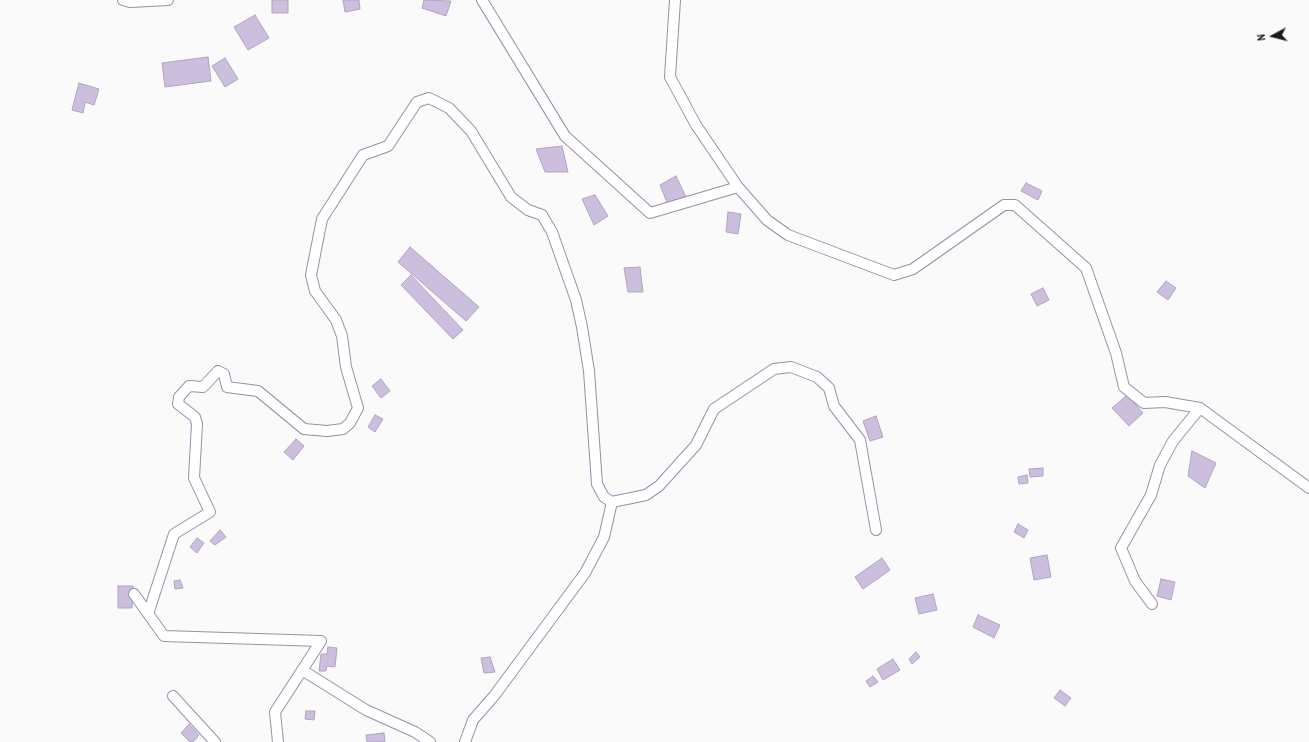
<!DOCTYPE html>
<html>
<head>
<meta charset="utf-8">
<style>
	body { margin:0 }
	#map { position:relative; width:1309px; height:742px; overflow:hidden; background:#fafafa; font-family:"Archivo Narrow",sans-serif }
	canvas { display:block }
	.north { position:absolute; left:1253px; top:16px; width:40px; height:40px; -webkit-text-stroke:3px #fff; paint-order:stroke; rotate:263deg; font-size:11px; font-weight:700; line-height:16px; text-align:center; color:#1c1722 }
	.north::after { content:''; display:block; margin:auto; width:14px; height:18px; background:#1c1722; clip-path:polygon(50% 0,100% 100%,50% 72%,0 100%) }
</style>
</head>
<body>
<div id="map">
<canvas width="1309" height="742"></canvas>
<div class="north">N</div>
</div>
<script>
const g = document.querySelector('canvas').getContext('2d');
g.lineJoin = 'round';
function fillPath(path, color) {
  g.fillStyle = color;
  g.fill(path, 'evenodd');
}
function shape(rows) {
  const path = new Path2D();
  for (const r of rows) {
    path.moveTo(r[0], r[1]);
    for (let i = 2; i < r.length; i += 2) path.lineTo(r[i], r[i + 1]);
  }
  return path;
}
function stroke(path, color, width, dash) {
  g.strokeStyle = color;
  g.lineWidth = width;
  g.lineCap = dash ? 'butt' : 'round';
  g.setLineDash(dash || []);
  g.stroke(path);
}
const building = shape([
	[272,0,288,0,288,13,272,13,272,0],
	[343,0,359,0,360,9,345,12,343,0],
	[424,0,451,1,446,16,422,8,424,0],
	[255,15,269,38,248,50,234,27,255,15],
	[208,57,211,81,165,87,162,63,208,57],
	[225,58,238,79,225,87,212,66,225,58],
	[79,83,99,89,94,105,85,102,83,113,72,110,79,83],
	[562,146,568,172,545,172,536,149,562,146],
	[676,176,686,197,668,205,660,185,676,176],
	[1026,183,1042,191,1038,200,1021,191,1026,183],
	[595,195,608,216,594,225,582,199,595,195],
	[728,212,741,214,738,234,726,232,728,212],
	[410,247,479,307,466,321,398,262,410,247],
	[640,267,643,292,628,292,624,268,640,267],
	[411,275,463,330,453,339,401,285,411,275],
	[1166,281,1176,288,1168,300,1157,292,1166,281],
	[1043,288,1049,300,1037,306,1031,294,1043,288],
	[381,379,390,391,381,398,372,386,381,379],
	[1127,395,1143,413,1129,426,1112,408,1127,395],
	[375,415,383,419,375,432,368,427,375,415],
	[876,416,883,437,870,441,863,421,876,416],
	[296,439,304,446,293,460,284,452,296,439],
	[1192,451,1216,463,1205,488,1188,476,1192,451],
	[1043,468,1043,476,1030,477,1029,469,1043,468],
	[1027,475,1028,483,1019,484,1018,477,1027,475],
	[1018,524,1028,530,1024,538,1014,532,1018,524],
	[220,530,226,537,215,545,210,541,220,530],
	[197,538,204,543,197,553,190,547,197,538],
	[1047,555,1051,577,1034,580,1030,558,1047,555],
	[882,558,890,570,863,589,855,577,882,558],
	[1161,579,1175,582,1171,600,1157,596,1161,579],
	[180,580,183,588,175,589,174,581,180,580],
	[118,586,133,586,132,608,118,608,118,586],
	[933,594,937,610,919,614,915,598,933,594],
	[978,615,1000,625,994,638,973,627,978,615],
	[328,647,337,648,335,667,327,666,326,671,319,671,321,654,327,654,328,647],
	[916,652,920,657,912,664,909,659,916,652],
	[490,657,495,672,484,673,481,658,490,657],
	[893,659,900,670,883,680,877,669,893,659],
	[873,676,878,682,870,687,866,681,873,676],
	[1060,690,1071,698,1065,706,1054,698,1060,690],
	[306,711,315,711,314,720,305,719,306,711],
	[189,724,199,735,193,742,190,742,181,733,189,724],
	[384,733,385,742,367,742,366,735,384,733]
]);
fillPath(building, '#cbbfdd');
stroke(building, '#afa4c2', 1);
const street = shape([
	[123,0,130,2,168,0],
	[482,0,565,136,650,213,738,187],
	[675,0,670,77,696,125,738,187,767,220,788,235,894,275,913,269,1004,205,1015,205,1086,268,1116,353,1124,387,1144,403,1165,402,1200,408,1309,488],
	[134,594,164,636,321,641],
	[1152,604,1135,581,1121,548,1151,495,1160,465,1173,441,1200,408],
	[148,614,174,534,210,512,194,478,197,424,195,417,178,404,179,397,189,386,203,387,218,371,224,374,227,387,258,391,304,429,327,431,343,429,350,423,358,408,346,367,342,336,336,320,315,291,311,275,322,219,363,155,388,146,417,102,429,98,449,108,471,131,511,197,528,210,542,215,552,232,576,300,582,327,589,371,597,484,604,497,612,502,646,495,659,486,696,445,714,409,774,369,791,367,817,377,829,388,834,406,860,440,876,530],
	[302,670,366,710,415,732,430,742],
	[173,696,215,742],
	[278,742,275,712,321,641],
	[465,742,473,720,494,696,585,573,604,537,612,502]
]);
stroke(street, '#998eab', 12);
stroke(street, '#fff', 10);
</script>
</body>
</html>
